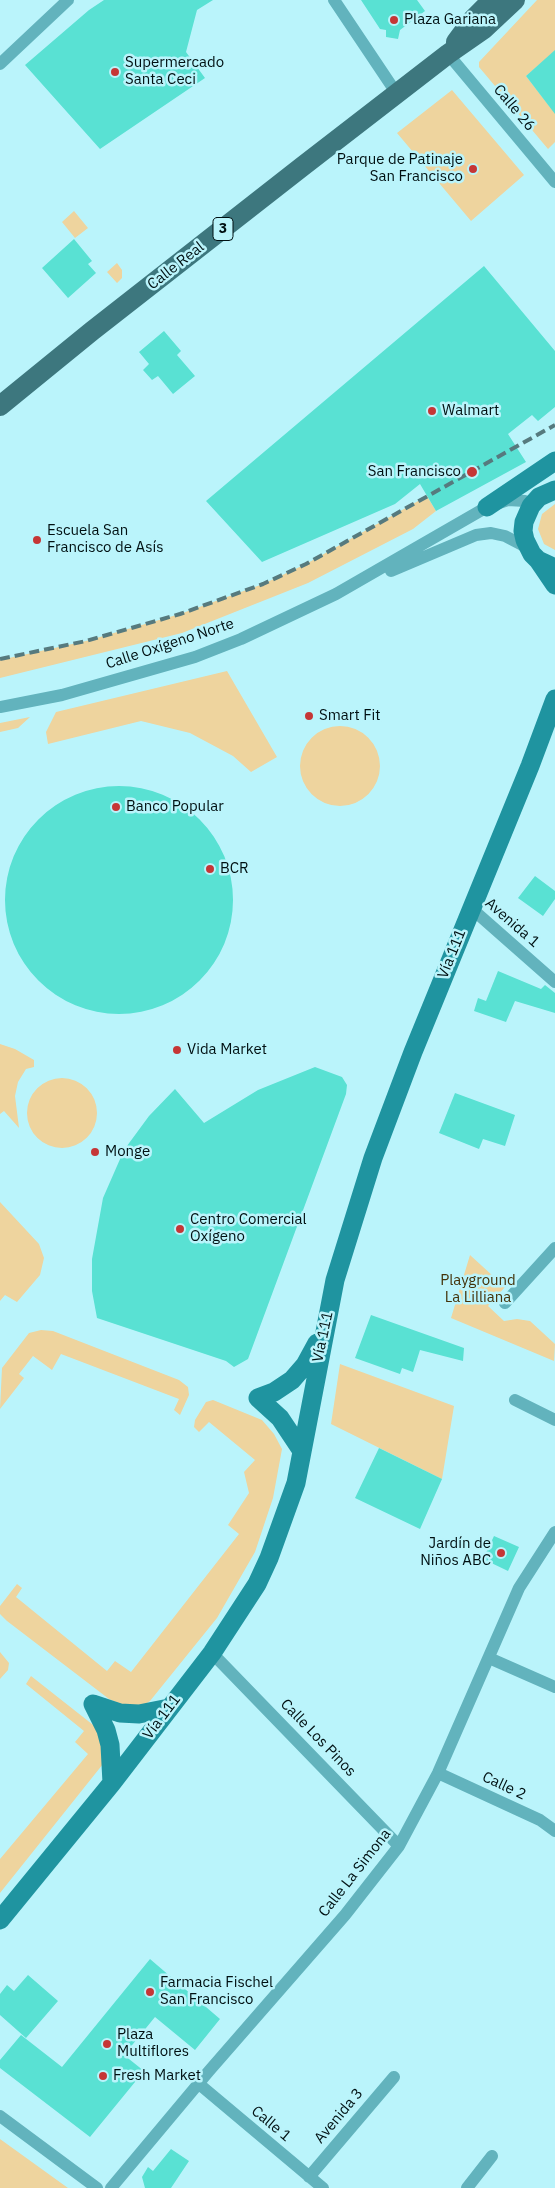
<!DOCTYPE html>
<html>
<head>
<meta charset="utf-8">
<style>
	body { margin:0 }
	canvas { display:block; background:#baf4fb }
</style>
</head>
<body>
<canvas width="555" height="2188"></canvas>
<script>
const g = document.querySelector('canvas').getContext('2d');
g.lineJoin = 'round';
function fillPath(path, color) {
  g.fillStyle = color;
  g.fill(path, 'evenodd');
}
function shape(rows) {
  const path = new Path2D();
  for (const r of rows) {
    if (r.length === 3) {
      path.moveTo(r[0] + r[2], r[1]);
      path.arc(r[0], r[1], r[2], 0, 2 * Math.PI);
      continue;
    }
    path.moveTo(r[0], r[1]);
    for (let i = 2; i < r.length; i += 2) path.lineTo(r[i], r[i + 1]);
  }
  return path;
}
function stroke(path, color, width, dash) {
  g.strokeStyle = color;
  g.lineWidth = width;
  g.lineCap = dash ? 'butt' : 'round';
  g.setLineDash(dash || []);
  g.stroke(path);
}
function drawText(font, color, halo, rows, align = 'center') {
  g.font = font + ' "IBM Plex Sans",sans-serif';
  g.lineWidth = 5;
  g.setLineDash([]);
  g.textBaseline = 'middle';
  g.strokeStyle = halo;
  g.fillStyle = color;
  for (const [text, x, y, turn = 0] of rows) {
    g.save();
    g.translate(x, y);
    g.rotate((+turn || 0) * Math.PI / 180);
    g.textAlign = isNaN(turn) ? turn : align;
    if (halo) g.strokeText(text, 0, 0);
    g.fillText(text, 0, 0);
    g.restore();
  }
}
fillPath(shape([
	[537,0,555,0,555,51,526,76,550,107,555,104,555,142,548,149,479,67,479,62],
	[452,90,524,175,471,221,397,133],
	[74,211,88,228,75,238,62,222],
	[117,263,122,270,122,278,117,283,107,272],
	[427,496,436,511,413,529,308,583,182,633,0,678,0,660,86,641,180,614,263,584,306,564],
	[555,504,555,550,544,544,538,529,542,514],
	[227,671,277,757,251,772,233,756,190,733,141,721,48,744,46,732,56,712],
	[30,717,18,728,0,732,0,723],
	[340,766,40],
	[0,1044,15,1049,34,1060,34,1067,26,1069,18,1082,15,1096,19,1128,4,1111,0,1114],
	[62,1113,35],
	[0,1202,39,1244,44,1258,40,1275,17,1302,5,1295,0,1301],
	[470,1255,505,1287,488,1306,504,1321,517,1319,530,1321,555,1344,554,1361,451,1318],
	[41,1330,53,1331,179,1380,188,1387,189,1395,180,1415,174,1410,179,1399,61,1354,52,1370,33,1356,19,1374,24,1378,0,1409,2,1368,29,1333],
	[340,1364,454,1406,442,1479,331,1424],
	[213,1400,262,1420,274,1434,282,1449,273,1498,255,1552,217,1618,150,1701,139,1708,130,1708,109,1699,7,1621,0,1614,0,1606,17,1584,22,1588,16,1597,107,1671,115,1661,131,1672,239,1534,228,1525,249,1493,244,1472,255,1460,209,1422,199,1432,194,1427,195,1420,206,1402],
	[0,1652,9,1663,8,1670,0,1679],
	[31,1676,97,1728,103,1737,103,1764,0,1893,0,1859,88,1754,75,1742,84,1731,26,1684],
	[0,2139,68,2188,0,2188]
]), '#eed49e');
fillPath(shape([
	[104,0,213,0,197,10,186,52,205,78,100,149,25,65,89,10],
	[361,0,417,0,425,11,400,30,398,39,386,37,386,30,380,29],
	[555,50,555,114,526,76],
	[74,239,92,261,88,264,96,273,68,298,42,268],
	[484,266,555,351,555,407,538,421,532,415,508,434,526,462,436,511,420,484,395,504,262,562,206,501],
	[164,331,181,351,177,355,195,376,173,394,158,376,152,380,143,370,149,364,139,352],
	[119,900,114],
	[535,876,555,891,555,899,543,916,518,898],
	[498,971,541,989,545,985,555,993,555,1013,515,1001,506,1022,474,1011,478,998,486,1001],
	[315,1067,342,1077,347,1085,346,1094,248,1359,234,1367,226,1361,97,1318,92,1291,92,1259,103,1198,124,1150,149,1116,175,1089,204,1123,258,1090],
	[455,1093,515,1115,505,1146,483,1139,479,1149,439,1133],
	[371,1315,464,1348,463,1361,420,1350,413,1372,402,1368,400,1374,355,1358],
	[379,1448,442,1479,420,1529,355,1498],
	[494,1536,519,1547,508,1571,483,1559],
	[150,1959,220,2019,195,2050,155,2017,124,2055,144,2071,90,2137,0,2068,0,2060,21,2035,62,2067],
	[28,1975,58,2001,26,2038,0,2015,0,1994,7,1985,14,1991],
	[171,2149,189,2161,171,2188,145,2188,142,2177,148,2167,153,2171]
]), '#59e1d3');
stroke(shape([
	[334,0,397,94],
	[448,54,555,182],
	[0,64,68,0],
	[391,571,476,535,491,533,505,536,528,548],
	[0,707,62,695,195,657,241,639,336,594,487,507,508,500,525,501,531,506],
	[471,908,555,982],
	[505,1303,555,1248],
	[515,1400,555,1420],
	[212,1653,399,1846],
	[489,1658,555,1687],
	[438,1773,540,1820,555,1831],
	[199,2084,323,2188],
	[0,2116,97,2188],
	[309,2177,394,2077],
	[111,2188,209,2071,345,1915,399,1846,438,1773,519,1588,555,1532],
	[467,2188,492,2156]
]), '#62b3bd', 12);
stroke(shape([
	[555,490,539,497,531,506,524,522,523,531,525,540,532,554,538,560,555,568],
	[487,507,555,461],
	[538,560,555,585],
	[258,1398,274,1392,292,1380,305,1365,317,1343],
	[258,1398,280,1418,302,1451],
	[93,1704,106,1730,110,1745,112,1783],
	[93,1704,120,1713,139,1714,169,1708],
	[0,1920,112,1783,212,1653,257,1584,269,1558,296,1483,335,1280,373,1158,413,1052,530,766,555,699]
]), '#1f94a0', 19);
stroke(shape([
	[456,42,473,19,492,0],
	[0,406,92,331,303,166,448,54,484,29,515,0]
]), '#3d777e', 20);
stroke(shape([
	[0,659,86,641,180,614,263,584,306,564,555,425]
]), '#567a7e', 4, [10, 5]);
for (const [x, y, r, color] of [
	[394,20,5,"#c53636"],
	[115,72,5,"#c53636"],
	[473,169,5,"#c53636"],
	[432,411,5,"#c53636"],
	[472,472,6,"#c53636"],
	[37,540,5,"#c53636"],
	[309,716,5,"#c53636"],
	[116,807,5,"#c53636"],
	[210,869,5,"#c53636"],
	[177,1050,5,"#c53636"],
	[95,1152,5,"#c53636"],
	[180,1229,5,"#c53636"],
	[501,1553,5,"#c53636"],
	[150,1992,5,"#c53636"],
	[107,2044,5,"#c53636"],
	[103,2076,5,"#c53636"]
]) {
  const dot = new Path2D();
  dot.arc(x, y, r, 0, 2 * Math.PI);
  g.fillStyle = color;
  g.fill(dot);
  stroke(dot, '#baf4fb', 2);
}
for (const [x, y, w] of [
	[223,229,20]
]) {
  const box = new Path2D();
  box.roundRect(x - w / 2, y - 11.5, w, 23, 4);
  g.fillStyle = '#baf4fb';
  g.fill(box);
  stroke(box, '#001012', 1);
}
drawText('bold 14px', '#001012', null, [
	["3",223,229]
]);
drawText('15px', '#001012', '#baf4fb', [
	["Plaza Gariana",404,20],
	["Supermercado",125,63],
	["Santa Ceci",125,80],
	["Parque de Patinaje",463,160,"right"],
	["San Francisco",463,177,"right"],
	["Walmart",442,411],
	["San Francisco",461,472,"right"],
	["Escuela San",47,531],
	["Francisco de Asís",47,548],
	["Smart Fit",319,716],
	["Banco Popular",126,807],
	["BCR",220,869],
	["Vida Market",187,1050],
	["Monge",105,1152],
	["Centro Comercial",190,1220],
	["Oxígeno",190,1237],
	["Jardín de",491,1544,"right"],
	["Niños ABC",491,1561,"right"],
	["Farmacia Fischel",160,1983],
	["San Francisco",160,2000],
	["Plaza",117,2035],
	["Multiflores",117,2052],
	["Fresh Market",113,2076]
], 'left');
drawText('15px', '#001012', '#baf4fb', [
	["Calle 26",514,108,50],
	["Calle Real",176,266,-38],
	["Calle Oxígeno Norte",170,644,-18],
	["Avenida 1",512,923,41],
	["Vía 111",452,954,-68],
	["Vía 111",323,1337,-78],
	["Vía 111",162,1717,-53],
	["Calle Los Pinos",318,1738,46],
	["Calle 2",504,1786,25],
	["Calle La Simona",355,1873,-52],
	["Avenida 3",339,2116,-50],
	["Calle 1",271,2124,40]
]);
drawText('15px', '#433209', '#baf4fb', [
	["Playground",478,1281],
	["La Lilliana",478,1298]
]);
</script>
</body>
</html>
